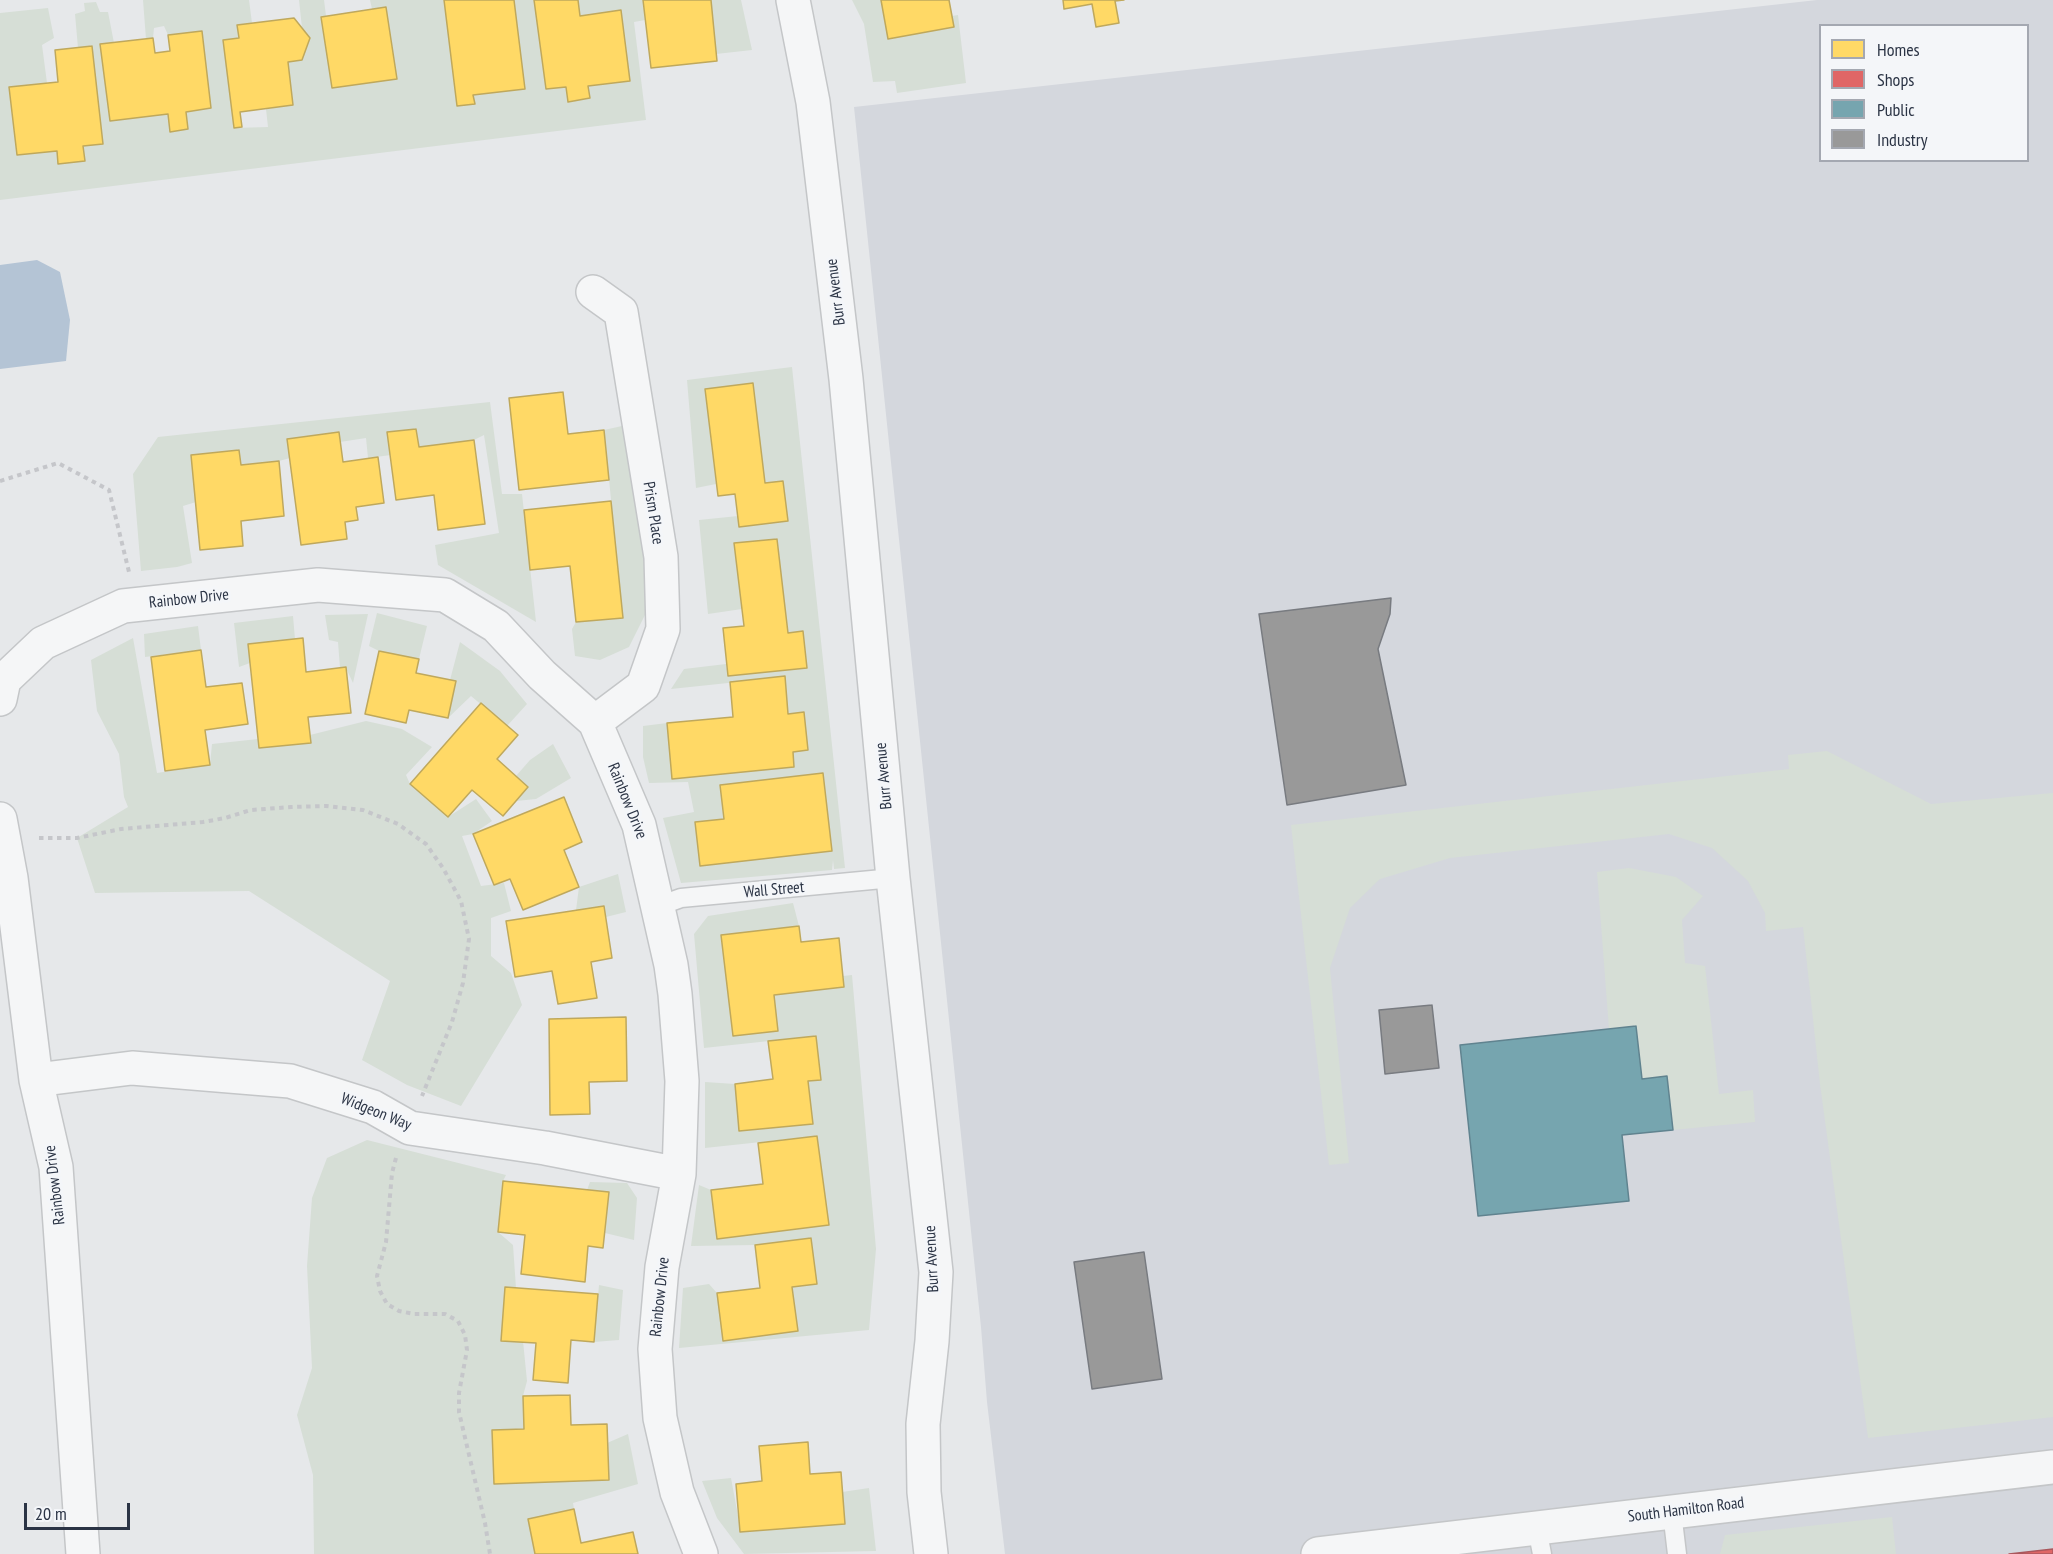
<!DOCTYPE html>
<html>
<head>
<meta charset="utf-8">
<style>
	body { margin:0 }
	#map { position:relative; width:2053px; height:1554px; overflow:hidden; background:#e6e8ea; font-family:"PT Sans Narrow",sans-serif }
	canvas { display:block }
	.legend { position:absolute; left:1819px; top:24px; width:210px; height:138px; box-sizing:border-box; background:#f4f6f9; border:2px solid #a4a8b1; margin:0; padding:8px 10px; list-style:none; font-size:18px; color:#2b3445 }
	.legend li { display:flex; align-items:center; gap:12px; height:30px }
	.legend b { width:30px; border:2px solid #a4a8b1 }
	.scale { position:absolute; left:24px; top:1503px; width:106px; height:27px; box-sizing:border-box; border:3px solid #2b3445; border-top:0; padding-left:8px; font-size:18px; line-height:21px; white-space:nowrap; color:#2b3445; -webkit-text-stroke:4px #f4f6f9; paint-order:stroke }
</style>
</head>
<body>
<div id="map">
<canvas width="2053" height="1554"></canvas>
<ul class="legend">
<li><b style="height:16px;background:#ffd966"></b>Homes</li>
<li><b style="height:16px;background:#e06666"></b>Shops</li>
<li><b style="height:16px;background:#76a5af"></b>Public</li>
<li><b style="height:16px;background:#999"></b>Industry</li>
</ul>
<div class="scale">20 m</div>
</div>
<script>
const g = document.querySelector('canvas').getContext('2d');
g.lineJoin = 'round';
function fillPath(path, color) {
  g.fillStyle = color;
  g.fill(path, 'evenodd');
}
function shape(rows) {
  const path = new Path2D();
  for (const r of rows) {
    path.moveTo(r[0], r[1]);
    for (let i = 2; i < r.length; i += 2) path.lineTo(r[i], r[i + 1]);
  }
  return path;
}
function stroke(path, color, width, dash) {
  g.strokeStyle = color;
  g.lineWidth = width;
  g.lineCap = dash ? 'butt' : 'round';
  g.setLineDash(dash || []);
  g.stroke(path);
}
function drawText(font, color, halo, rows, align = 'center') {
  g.font = font + ' "PT Sans Narrow",sans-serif';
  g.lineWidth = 6;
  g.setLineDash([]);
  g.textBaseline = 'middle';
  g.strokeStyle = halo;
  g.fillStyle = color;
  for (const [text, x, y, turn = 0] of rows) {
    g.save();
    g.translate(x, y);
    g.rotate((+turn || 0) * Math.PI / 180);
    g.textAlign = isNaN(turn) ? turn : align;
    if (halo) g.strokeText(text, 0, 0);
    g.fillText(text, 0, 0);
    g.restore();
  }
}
fillPath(shape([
	[1817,0,2053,0,2053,1554,1005,1554,987,1402,981,1327,854,107],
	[1820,26,2028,26,2028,160,1820,160]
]), '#d4d7dd');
fillPath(shape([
	[143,0,249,0,252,23,239,38,223,41,234,128,268,127,266,109,293,105,288,62,302,60,310,38,302,28,299,0,324,0,326,16,321,17,332,88,397,78,386,7,372,9,370,0,444,0,457,106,474,104,473,95,514,0,534,0,546,89,566,87,569,102,590,98,588,86,630,81,621,10,580,16,578,0,643,0,645,20,634,22,646,120,0,200,0,13,48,8,54,38,42,45,47,83,9,87,17,155,57,151,59,164,85,161,83,146,103,144,92,47,78,48,75,14,85,11,84,3,96,2,100,12,108,12,114,43,101,45,110,120,168,114,170,132,188,129,186,112,211,108,202,31,168,35,164,26,154,28,153,38,146,39],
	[711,0,741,0,752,50,716,54],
	[852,0,881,0,888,39,954,26,952,16,958,15,966,83,897,93,895,81,873,82,864,24],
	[792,367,845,868,834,869,833,860,832,870,681,883,663,818,694,812,688,782,649,783,643,757,643,726,667,723,673,779,794,767,793,752,808,750,804,713,788,714,785,677,671,689,684,669,726,664,728,676,807,667,803,631,788,633,777,539,734,543,742,609,708,614,699,520,738,516,788,520,783,481,765,483,753,383,705,389,716,484,696,488,687,380],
	[823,774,832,850,700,866,695,822,724,819,720,785],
	[490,402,502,494,522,494,536,622,438,565,435,545,499,533,484,435,474,440,419,447,416,429,388,432,391,455,368,458,366,438,340,442,339,432,287,439,290,458,279,461,241,465,239,450,191,455,196,502,183,506,192,563,177,567,141,571,133,474,158,437],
	[631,424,648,580,646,613,629,647,600,660,575,656,572,629,576,622,623,618,604,430],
	[377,613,427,626,419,659,379,651,369,646],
	[368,614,353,683,346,668,340,668,338,642,329,640,325,615],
	[293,616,295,639,249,644,250,663,239,667,234,623],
	[198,626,201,650,145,657,144,634],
	[133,638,157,773,210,765,212,744,258,739,259,748,311,742,310,735,366,721,402,729,432,747,406,775,410,784,448,817,476,799,492,821,473,834,462,836,481,886,504,883,511,911,491,918,491,956,511,973,522,1005,461,1106,407,1085,362,1060,390,981,249,891,95,893,77,838,128,807,124,797,119,754,97,711,91,660],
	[460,642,500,671,527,704,507,726,471,696,448,718,456,681,450,680],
	[553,744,571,778,536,799,516,801,528,787,516,776,530,760],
	[1827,751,1931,804,2053,793,2053,1417,1868,1438,1820,1084,1803,927,1766,931,1765,913,1748,881,1712,848,1669,834,1450,858,1380,879,1350,908,1330,968,1349,1163,1329,1165,1291,825,1789,769,1788,755],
	[1629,868,1676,877,1703,896,1682,920,1685,963,1705,966,1719,1094,1753,1090,1755,1122,1673,1130,1667,1077,1642,1079,1609,1029,1597,872],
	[618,874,626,912,606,917,576,910,579,887],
	[793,903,799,926,721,935,733,1036,778,1031,774,995,844,987,843,976,852,975,876,1249,869,1330,679,1348,683,1288,709,1284,717,1293,723,1341,797,1331,792,1287,817,1284,810,1238,755,1245,691,1246,699,1185,711,1190,718,1239,829,1225,817,1136,705,1148,705,1082,735,1084,740,1131,813,1124,808,1081,821,1079,816,1036,704,1048,694,934,708,916],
	[367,1140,506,1175,503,1181,498,1232,513,1245,516,1288,505,1287,501,1341,523,1341,527,1381,523,1396,524,1429,492,1431,494,1484,608,1480,607,1443,628,1434,638,1484,573,1503,574,1509,535,1554,314,1554,313,1475,297,1415,312,1368,307,1266,312,1198,327,1158],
	[590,1182,627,1183,637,1198,634,1240,605,1233,609,1193,587,1190],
	[599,1285,623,1290,619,1340,594,1342],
	[731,1478,741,1532,844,1524,842,1492,869,1488,876,1551,744,1554,717,1518,702,1481],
	[1892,1517,1896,1554,1720,1554,1725,1535]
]), '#d6ded6');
fillPath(shape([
	[37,260,60,272,70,320,66,361,0,369,0,265]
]), '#b4c4d5');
const homes = shape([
	[444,0,514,0,525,89,473,95,475,104,457,106,444,0],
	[534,0,578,0,580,16,621,10,630,81,588,86,590,98,568,102,566,87,546,89,534,0],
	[643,0,711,0,717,61,651,68,643,0],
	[881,0,949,0,954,27,888,39,881,0],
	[1063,0,1124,0,1115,1,1119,23,1096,27,1092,4,1064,9,1063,0],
	[386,7,397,79,332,88,321,17,386,7],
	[294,18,310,38,302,60,288,62,293,105,240,112,242,127,234,128,223,40,239,38,237,25,294,18],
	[202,31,211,108,186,112,188,129,170,132,168,114,110,121,100,44,153,38,155,53,170,51,168,35,202,31],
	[92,46,103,144,83,146,85,161,58,164,57,151,17,155,9,87,58,82,55,50,92,46],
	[753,383,765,483,783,481,788,521,739,527,735,494,718,496,705,389,753,383],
	[563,392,568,434,604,430,609,480,519,490,509,398,563,392],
	[416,429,419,447,474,440,485,524,438,530,434,495,396,500,387,432,416,429],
	[339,432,343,462,378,457,384,503,356,507,358,520,345,522,347,539,301,545,287,439,339,432],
	[239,450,241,465,279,461,284,516,241,521,243,546,200,550,191,455,239,450],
	[611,501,623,618,576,622,570,566,530,570,524,510,611,501],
	[777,539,788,633,803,631,807,668,728,676,723,628,744,626,734,543,777,539],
	[303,638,306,672,346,667,351,713,308,717,311,743,259,748,248,644,303,638],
	[201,650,206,687,242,683,248,724,205,730,210,765,165,771,151,657,201,650],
	[379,651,419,659,416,673,456,681,448,718,409,710,406,723,365,714,379,651],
	[785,676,788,714,804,712,808,750,793,752,794,767,672,779,667,723,733,717,730,682,785,676],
	[481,703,518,735,497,759,528,787,503,816,472,790,448,817,410,784,481,703],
	[823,773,832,851,700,866,695,822,724,819,720,785,823,773],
	[564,797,582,842,564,850,579,887,523,910,510,879,494,885,473,834,564,797],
	[604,906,612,958,591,962,597,998,558,1004,552,971,515,977,506,921,604,906],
	[799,926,801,942,839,938,844,987,774,995,778,1031,733,1036,721,935,799,926],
	[626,1017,627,1081,589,1082,590,1114,550,1115,549,1019,626,1017],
	[816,1036,821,1080,808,1081,813,1124,739,1131,735,1084,773,1079,768,1041,816,1036],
	[817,1136,829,1225,717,1239,711,1190,763,1184,758,1143,817,1136],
	[503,1181,609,1192,603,1248,588,1246,585,1282,521,1274,525,1235,498,1232,503,1181],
	[811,1238,817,1284,792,1287,798,1331,723,1341,717,1293,760,1288,755,1245,811,1238],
	[505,1287,598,1294,594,1342,571,1340,568,1383,533,1380,536,1343,501,1341,505,1287],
	[570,1395,571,1425,607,1424,609,1480,494,1484,492,1430,524,1429,523,1396,570,1395],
	[808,1442,810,1474,841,1472,845,1524,740,1532,736,1484,762,1481,759,1446,808,1442],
	[574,1509,581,1543,633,1532,638,1554,535,1554,528,1519,574,1509]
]);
fillPath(homes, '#ffd966');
stroke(homes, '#bfa85c', 1.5);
const shops = shape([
	[2053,1549,2053,1554,2009,1554,2053,1549]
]);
fillPath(shops, '#e06666');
stroke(shops, '#aa575c', 1.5);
const public = shape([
	[1636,1026,1642,1079,1667,1076,1673,1130,1622,1135,1629,1201,1478,1216,1460,1045,1636,1026]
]);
fillPath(public, '#76a5af');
stroke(public, '#60838f', 1.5);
const industry = shape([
	[1391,598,1390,614,1378,649,1406,785,1287,805,1259,614,1391,598],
	[1432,1005,1439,1068,1385,1074,1379,1010,1432,1005],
	[1144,1252,1162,1379,1092,1389,1074,1262,1144,1252]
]);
fillPath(industry, '#999');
stroke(industry, '#787b80', 1.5);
const lane = shape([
	[656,907,681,898,893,878],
	[1672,1512,1677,1554],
	[1537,1528,1542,1554]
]);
const street = shape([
	[793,0,813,102,846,379,893,878,936,1272,932,1341,923,1424,924,1492,931,1554],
	[593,292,621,312,661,557,663,629,643,686,595,722],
	[0,699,4,680,43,643,123,606,318,585,445,595,496,626,542,675,595,722,639,825,671,965,675,994,682,1081,679,1174,662,1267,655,1349,660,1418,677,1492,701,1554],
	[0,819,11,878,36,1080,56,1167,83,1554],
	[36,1080,132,1068,290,1081,373,1107,410,1128,545,1148,679,1174],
	[1318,1554,2053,1467]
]);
stroke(lane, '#c4c6c8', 21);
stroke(street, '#c4c6c8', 36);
stroke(shape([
	[0,481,58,463,109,490,129,572],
	[39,838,77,838,121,829,203,822,225,818,251,810,291,807,326,806,363,810,398,824,426,844,443,868,461,901,469,939,463,983,452,1022,422,1096],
	[396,1158,392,1173,386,1242,377,1276,380,1291,387,1304,399,1311,414,1314,445,1314,458,1321,465,1335,467,1350,459,1393,459,1412,485,1523,490,1554]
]), '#c5c6ca', 4, [4.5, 4.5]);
stroke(lane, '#f5f6f7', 18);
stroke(street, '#f5f6f7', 33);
drawText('16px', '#2b3445', '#f4f6f9', [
	["Burr Avenue",836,292,-97],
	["Prism Place",653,513,81],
	["Rainbow Drive",189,599,-6],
	["Burr Avenue",884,776,-95],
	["Rainbow Drive",627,801,68],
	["Wall Street",774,890,-5],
	["Widgeon Way",376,1112,22],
	["Rainbow Drive",55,1185,-97],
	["Burr Avenue",932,1259,-93],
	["Rainbow Drive",660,1297,-84],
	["South Hamilton Road",1686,1510,-7]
]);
</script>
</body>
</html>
